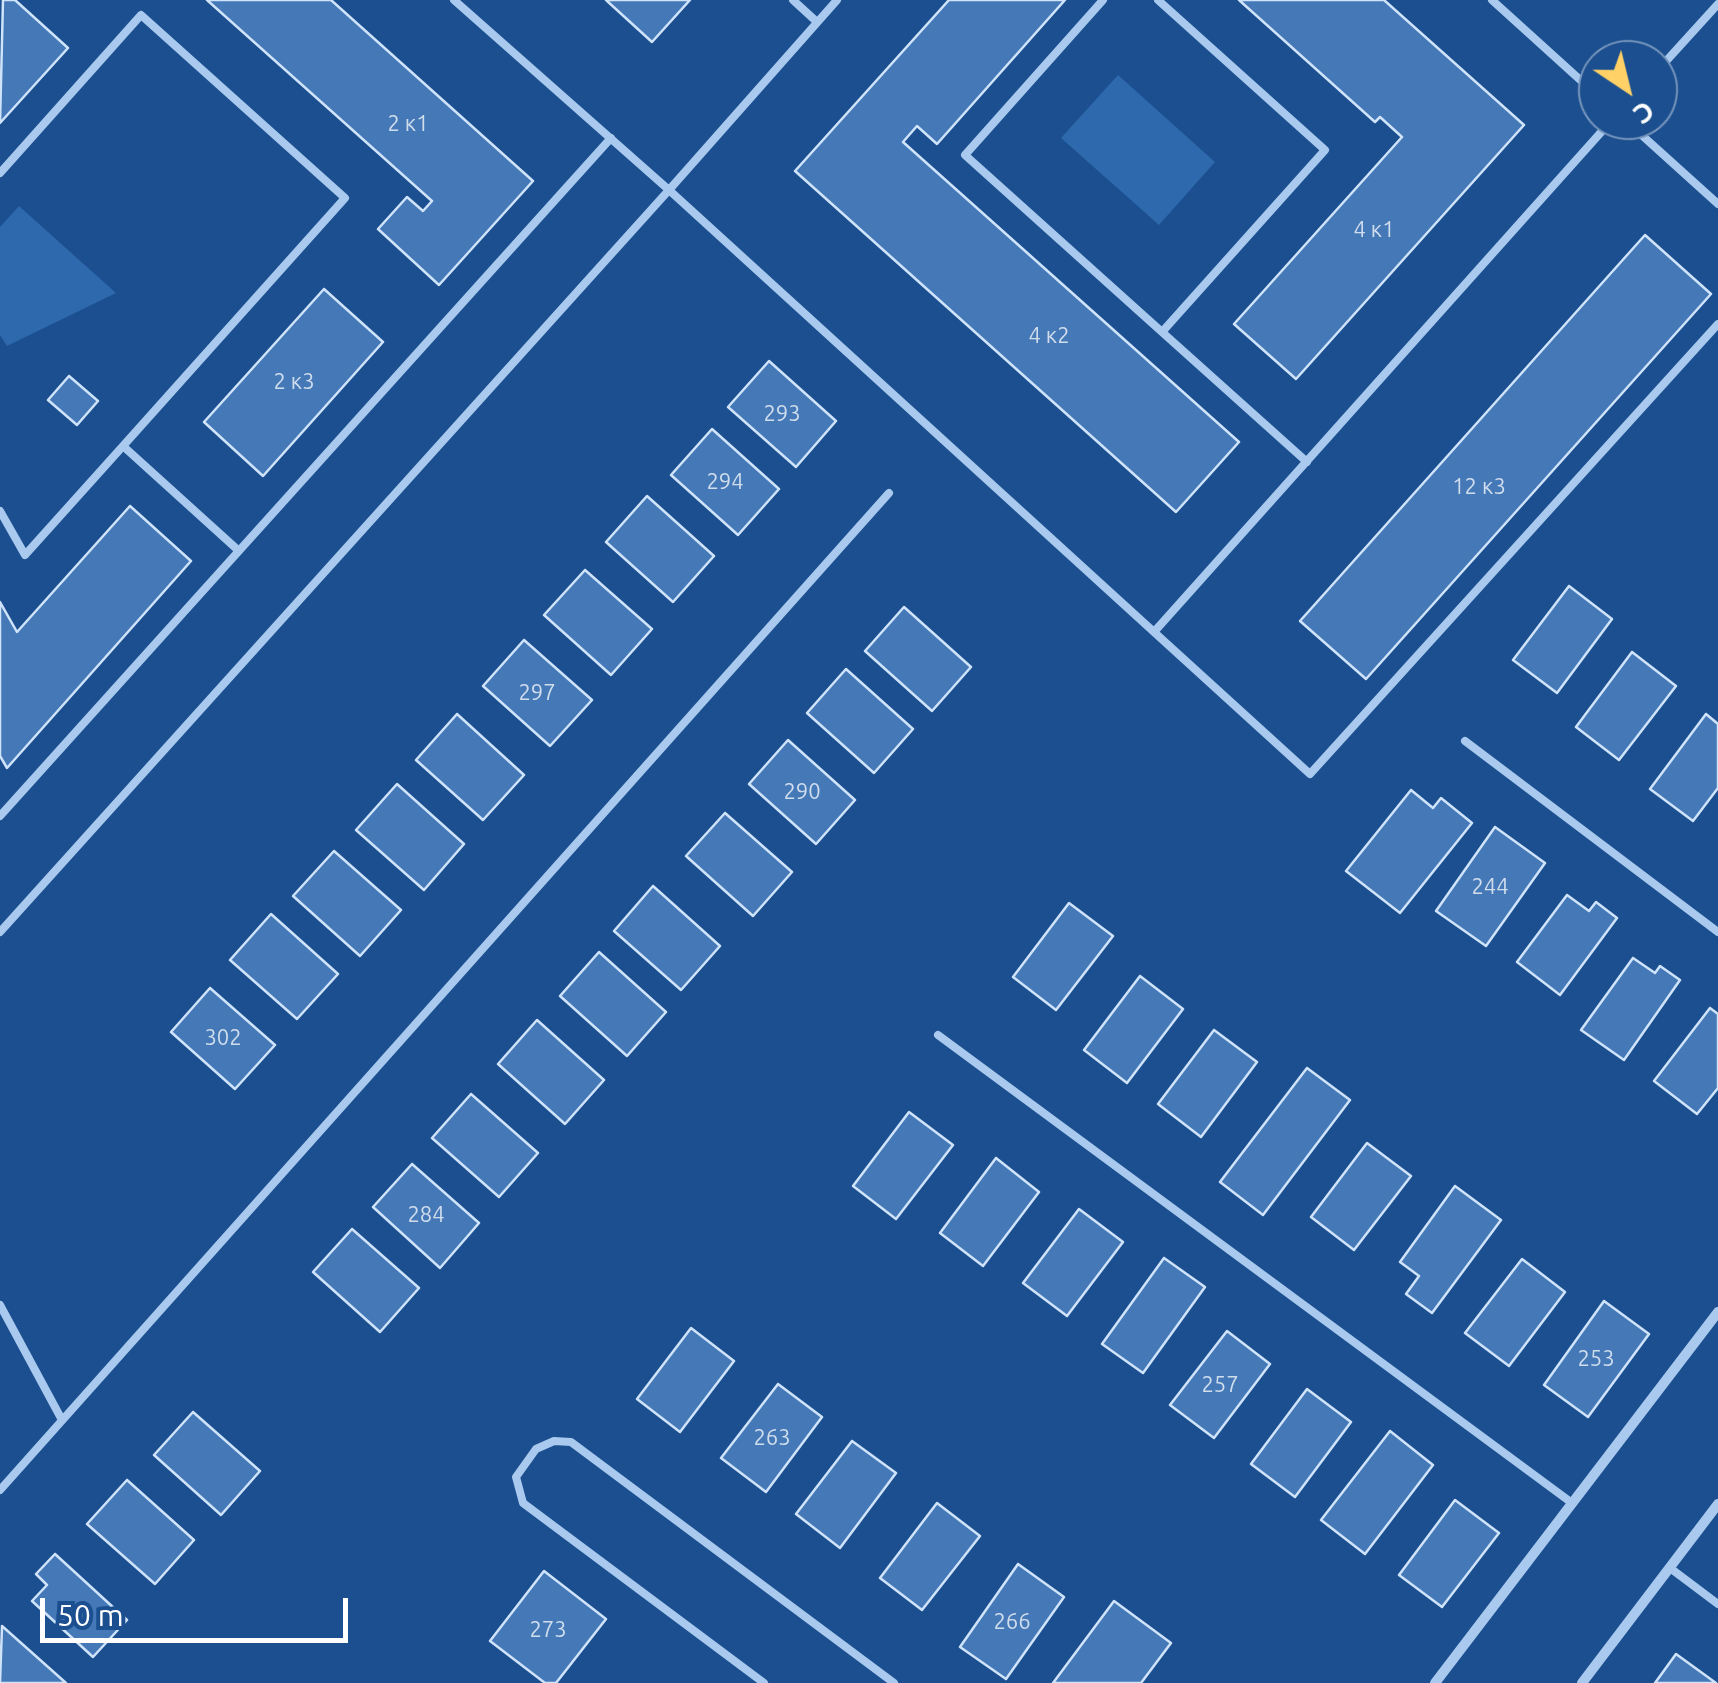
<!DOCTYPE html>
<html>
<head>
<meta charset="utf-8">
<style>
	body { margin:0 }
	#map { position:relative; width:1718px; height:1683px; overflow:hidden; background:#1b4f8f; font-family:Ubuntu,sans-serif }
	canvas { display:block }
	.north { position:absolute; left:1578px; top:40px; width:100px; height:100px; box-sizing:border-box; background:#1b4f8f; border:2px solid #7695bc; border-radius:50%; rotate:145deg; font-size:28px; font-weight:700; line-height:40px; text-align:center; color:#fff }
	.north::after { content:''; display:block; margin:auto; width:35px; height:45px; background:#ffd166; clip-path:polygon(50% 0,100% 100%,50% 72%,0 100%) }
	.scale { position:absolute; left:40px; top:1598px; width:308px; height:45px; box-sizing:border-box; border:5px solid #fff; border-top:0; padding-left:12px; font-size:30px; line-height:35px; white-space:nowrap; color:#fff; -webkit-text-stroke:8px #1b4f8f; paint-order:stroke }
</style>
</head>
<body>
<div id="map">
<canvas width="1718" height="1683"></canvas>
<div class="north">С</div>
<div class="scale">50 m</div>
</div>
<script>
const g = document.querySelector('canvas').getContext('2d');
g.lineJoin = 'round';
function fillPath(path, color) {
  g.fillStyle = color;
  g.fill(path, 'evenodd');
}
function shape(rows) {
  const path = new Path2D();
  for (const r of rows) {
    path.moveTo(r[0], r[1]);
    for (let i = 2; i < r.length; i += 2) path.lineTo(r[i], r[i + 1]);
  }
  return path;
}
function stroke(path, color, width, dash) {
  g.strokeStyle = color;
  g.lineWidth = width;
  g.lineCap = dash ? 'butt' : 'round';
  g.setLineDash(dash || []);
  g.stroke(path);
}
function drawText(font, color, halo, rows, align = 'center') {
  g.font = font + ' Ubuntu,sans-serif';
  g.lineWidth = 10;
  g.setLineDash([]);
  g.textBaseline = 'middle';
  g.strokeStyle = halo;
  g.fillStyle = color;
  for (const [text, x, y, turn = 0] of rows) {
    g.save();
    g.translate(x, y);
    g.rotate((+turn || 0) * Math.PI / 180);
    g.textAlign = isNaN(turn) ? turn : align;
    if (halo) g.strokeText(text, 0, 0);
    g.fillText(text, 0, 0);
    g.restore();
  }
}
fillPath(shape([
	[1118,75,1215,162,1159,225,1061,138],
	[19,206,116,293,7,346,0,335,0,227]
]), '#2e69ad');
const building = shape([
	[3,0,15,0,68,48,0,123,3,0],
	[207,0,331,0,533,181,439,285,378,229,407,197,423,211,432,201,207,0],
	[606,0,690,0,652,42,606,0],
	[949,0,1065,0,937,144,917,126,903,142,1239,442,1176,512,795,171,949,0],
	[1239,0,1384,0,1524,125,1296,379,1234,324,1402,137,1380,117,1375,122,1239,0],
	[1645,235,1711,294,1366,679,1300,621,1645,235],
	[324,289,383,342,263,476,204,422,324,289],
	[769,361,836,421,796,467,728,407,769,361],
	[69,376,98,401,77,425,48,400,69,376],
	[712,429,779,489,738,535,671,475,712,429],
	[647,496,714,556,673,602,606,542,647,496],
	[130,506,191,561,7,768,0,756,0,602,17,632,130,506],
	[585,570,652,629,611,675,544,615,585,570],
	[1569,586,1612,619,1557,693,1513,660,1569,586],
	[904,607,971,667,932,711,865,651,904,607],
	[524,640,592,700,550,746,483,686,524,640],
	[1632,652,1676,686,1619,760,1576,727,1632,652],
	[846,669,913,729,874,773,807,713,846,669],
	[457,714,524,775,483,820,416,760,457,714],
	[1706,714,1718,724,1718,788,1693,821,1650,789,1706,714],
	[788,740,855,800,816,844,749,784,788,740],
	[397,784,464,844,424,890,356,830,397,784],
	[1411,790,1433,808,1441,798,1472,823,1400,913,1346,871,1411,790],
	[725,813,792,872,753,916,686,856,725,813],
	[1495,827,1545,863,1486,946,1436,911,1495,827],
	[334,851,401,910,360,956,293,896,334,851],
	[653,886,720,946,681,990,614,931,653,886],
	[1567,895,1589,911,1596,902,1617,918,1560,995,1517,962,1567,895],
	[1069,903,1113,936,1056,1010,1013,977,1069,903],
	[271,914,338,974,297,1019,230,960,271,914],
	[599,952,666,1012,627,1056,560,996,599,952],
	[1633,958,1655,973,1660,966,1680,980,1624,1060,1581,1030,1633,958],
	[1140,976,1183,1009,1127,1083,1084,1050,1140,976],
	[210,988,275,1045,235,1089,171,1032,210,988],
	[1710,1008,1718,1014,1718,1088,1697,1114,1654,1081,1710,1008],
	[537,1020,604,1080,565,1124,498,1064,537,1020],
	[1214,1030,1257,1062,1201,1137,1158,1104,1214,1030],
	[1307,1068,1350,1100,1263,1215,1220,1182,1307,1068],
	[471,1094,538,1153,499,1197,432,1138,471,1094],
	[909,1112,953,1145,896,1219,853,1186,909,1112],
	[1367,1143,1411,1176,1354,1250,1311,1217,1367,1143],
	[996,1158,1039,1192,983,1266,940,1233,996,1158],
	[412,1164,479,1223,440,1268,373,1207,412,1164],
	[1455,1186,1501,1220,1432,1313,1406,1294,1419,1276,1400,1262,1455,1186],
	[1079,1209,1123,1242,1067,1316,1023,1283,1079,1209],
	[352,1229,419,1288,380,1332,313,1272,352,1229],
	[1164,1258,1205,1287,1143,1373,1102,1344,1164,1258],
	[1522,1259,1565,1292,1509,1366,1465,1333,1522,1259],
	[1604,1301,1649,1334,1588,1417,1544,1385,1604,1301],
	[691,1328,734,1361,680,1432,637,1399,691,1328],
	[1227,1331,1270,1364,1214,1438,1170,1405,1227,1331],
	[778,1384,822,1417,766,1492,721,1458,778,1384],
	[1307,1389,1351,1422,1295,1497,1251,1464,1307,1389],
	[193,1412,260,1471,221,1515,154,1455,193,1412],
	[1390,1431,1433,1465,1365,1554,1321,1520,1390,1431],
	[852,1441,896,1473,840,1548,796,1514,852,1441],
	[127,1480,194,1540,155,1584,87,1524,127,1480],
	[1455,1500,1499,1533,1442,1607,1399,1575,1455,1500],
	[937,1503,980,1536,922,1610,880,1578,937,1503],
	[55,1554,127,1620,93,1657,32,1601,47,1585,36,1574,55,1554],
	[1018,1564,1064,1597,1006,1679,960,1647,1018,1564],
	[544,1571,606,1619,556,1683,545,1683,490,1641,544,1571],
	[1114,1601,1171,1643,1141,1683,1053,1683,1114,1601],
	[2,1626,66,1683,0,1683,2,1626],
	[1676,1654,1716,1683,1655,1683,1676,1654]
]);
fillPath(building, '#4478b7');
stroke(building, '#cfe3fa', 2.5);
stroke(shape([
	[793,0,817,22],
	[837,0,669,190,1154,632,1612,120],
	[1103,0,965,155,1162,332],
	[1158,0,1325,150,1162,332,1307,462],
	[1492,0,1598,96],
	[1658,70,1718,4],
	[1625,120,1718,204],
	[0,173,141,15,345,198,123,446,239,551],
	[0,511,25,555,123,446],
	[1154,632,1310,774,1718,324],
	[1465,741,1718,932],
	[0,816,611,138],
	[0,932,669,190,454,0],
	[938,1035,1572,1503],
	[0,1305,62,1420],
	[0,1490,889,493],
	[1670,1568,1718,1604],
	[764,1683,523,1503,516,1477,536,1449,554,1441,571,1442,894,1683]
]), '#a9c9ee', 8);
stroke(shape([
	[1435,1683,1718,1312],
	[1582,1683,1718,1504]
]), '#a9c9ee', 10);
drawText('22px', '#d0dded', null, [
	["2 к1",408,124],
	["4 к1",1374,230],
	["4 к2",1049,336],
	["2 к3",294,382],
	["293",782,414],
	["294",725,482],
	["12 к3",1479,487],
	["297",537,693],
	["290",802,792],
	["244",1490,887],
	["302",223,1038],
	["284",426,1215],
	["253",1596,1359],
	["257",1220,1385],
	["263",772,1438],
	["266",1012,1622],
	["273",548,1630]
]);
</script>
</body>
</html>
